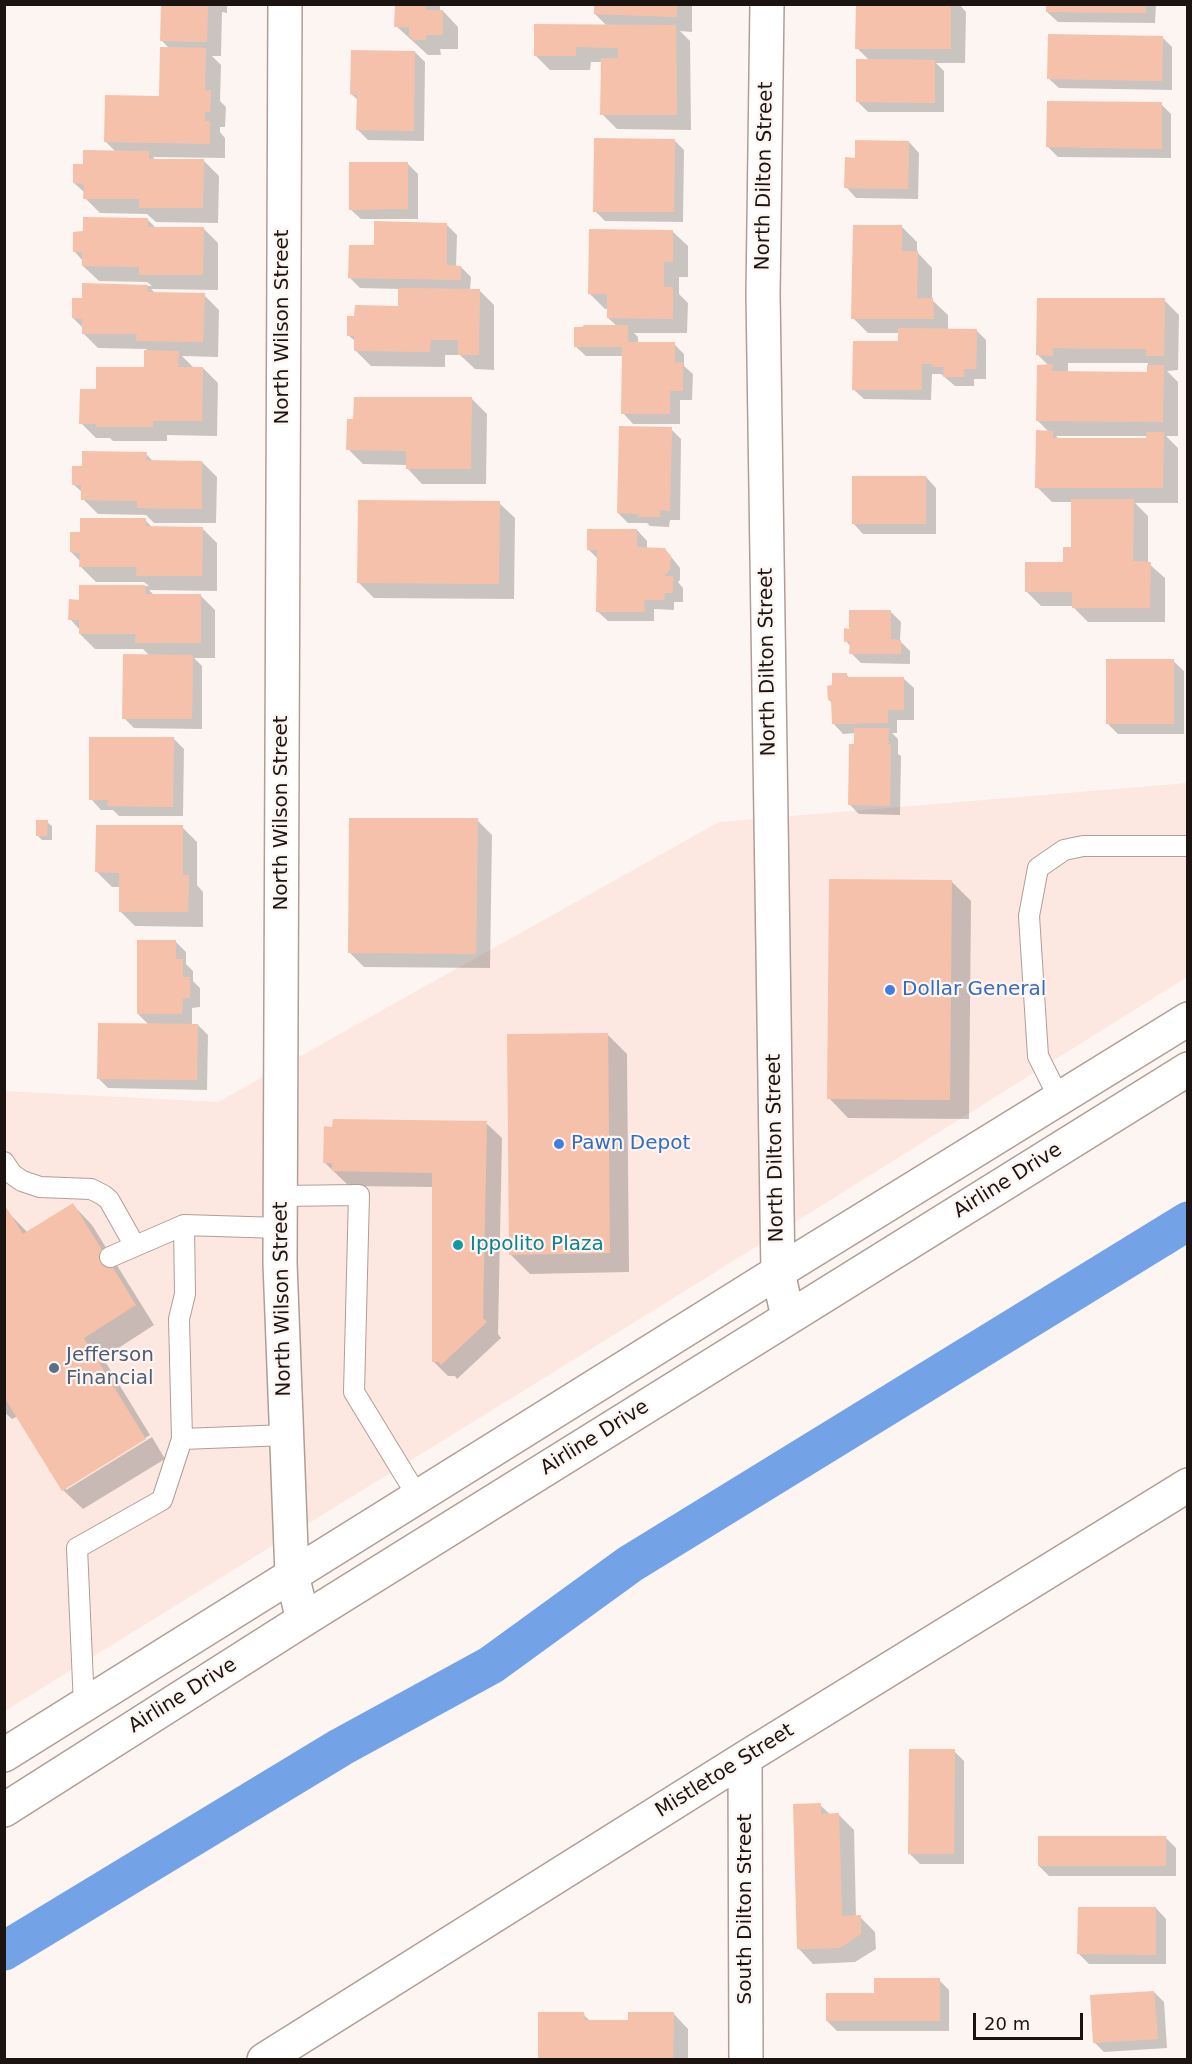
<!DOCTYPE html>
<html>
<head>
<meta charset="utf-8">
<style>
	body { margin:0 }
	#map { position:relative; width:1192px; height:2064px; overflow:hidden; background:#fdf5f2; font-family:"DejaVu Sans",sans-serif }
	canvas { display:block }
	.frame { position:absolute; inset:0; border:6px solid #1b1411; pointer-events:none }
	.scale { position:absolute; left:973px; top:2013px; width:110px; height:27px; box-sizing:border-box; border:3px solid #1b1411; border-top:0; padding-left:8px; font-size:18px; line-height:21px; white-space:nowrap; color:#1b1411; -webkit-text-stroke:4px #fdf5f2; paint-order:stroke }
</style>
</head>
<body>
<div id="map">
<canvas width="1192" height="2064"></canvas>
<div class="frame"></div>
<div class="scale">20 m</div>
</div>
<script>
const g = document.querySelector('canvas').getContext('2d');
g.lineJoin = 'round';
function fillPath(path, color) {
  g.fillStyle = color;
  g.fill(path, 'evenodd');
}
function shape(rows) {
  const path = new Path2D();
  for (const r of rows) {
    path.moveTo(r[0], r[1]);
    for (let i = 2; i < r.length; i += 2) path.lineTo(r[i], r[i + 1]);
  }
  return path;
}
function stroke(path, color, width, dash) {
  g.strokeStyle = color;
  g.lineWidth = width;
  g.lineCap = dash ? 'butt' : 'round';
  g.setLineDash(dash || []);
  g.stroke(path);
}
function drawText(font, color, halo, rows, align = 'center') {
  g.font = font + ' "DejaVu Sans",sans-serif';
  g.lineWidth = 4.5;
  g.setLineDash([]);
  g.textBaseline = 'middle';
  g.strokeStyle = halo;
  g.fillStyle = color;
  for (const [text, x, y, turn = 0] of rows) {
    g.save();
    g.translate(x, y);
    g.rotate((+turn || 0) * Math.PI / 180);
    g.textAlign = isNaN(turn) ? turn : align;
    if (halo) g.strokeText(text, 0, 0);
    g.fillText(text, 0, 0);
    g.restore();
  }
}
fillPath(shape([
	[1187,783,1187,977,714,1273,5,1711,5,1091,218,1102,719,822]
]), '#fce8e1');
fillPath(shape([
	[122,4,227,4,227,13,222,12,221,56,212,56,221,65,220,101,226,107,225,127,220,127,220,132,225,138,225,158,153,157,156,161,201,161,201,158,219,176,218,223,156,222,147,214,100,213,85,198,85,193,74,183,85,166,116,152,105,141,161,98,170,49,162,41,163,6],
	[396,4,440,4,440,11,443,11,458,27,458,49,440,49,441,55,428,55,396,26],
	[595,4,692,4,692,32,680,31,690,41,691,130,617,129,602,114,602,62,591,62,590,70,550,70,535,55,607,26,595,14],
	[857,4,959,4,966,12,965,63,936,63,944,71,944,112,868,112,858,102,870,61,857,48],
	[1048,4,1156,4,1155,23,1058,22,1047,12],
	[1162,37,1172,47,1172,90,1059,88,1048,78],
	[415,52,425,62,424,141,368,140,358,130,358,100,351,94],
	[1161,104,1171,114,1171,158,1058,157,1048,147],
	[674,140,684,150,683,222,605,221,595,211],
	[909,142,919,153,918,199,856,198,846,187,857,159],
	[408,164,418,174,418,219,361,219,350,209],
	[148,220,156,228,203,228,218,243,218,290,151,289,156,294,204,295,219,310,218,357,182,356,194,368,203,368,218,383,217,436,167,435,167,441,113,441,110,438,96,438,81,423,98,391,145,368,149,352,146,349,98,348,83,333,83,328,73,318,84,299,84,285,152,286,147,282,99,281,83,266,83,261,74,251],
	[447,225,457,235,456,267,461,267,471,277,470,290,479,290,494,305,494,370,475,369,460,355,445,355,445,367,371,366,356,351,356,342,348,335,400,307,400,289,360,288,350,278,375,247],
	[902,227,917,242,917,252,932,268,932,300,948,315,948,330,976,330,986,340,986,379,974,379,974,386,955,386,941,374,932,374,931,400,864,399,853,389,899,343,899,333,868,333,853,318],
	[672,231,688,246,688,277,679,277,679,294,688,303,687,333,634,333,638,337,638,344,674,344,684,354,684,366,693,374,692,400,680,400,680,424,633,424,623,413,623,356,586,356,575,346,618,327,608,318,609,309,605,309,590,294],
	[1038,299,1164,300,1179,315,1178,370,1167,371,1178,382,1178,436,1166,436,1178,448,1178,503,1135,503,1148,516,1148,563,1165,578,1165,622,1088,622,1072,606,1041,606,1026,591,1065,564,1073,548,1073,502,1052,502,1037,487,1049,432,1037,420,1049,366,1038,355],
	[1068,363,1148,363,1148,374,1068,373],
	[1056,436,1146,436,1146,439,1059,439],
	[472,399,487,414,486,484,422,484,407,468,407,465,363,464,348,449],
	[671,429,681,439,680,520,670,520,669,527,650,526,647,523,628,523,618,513],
	[146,454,154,462,202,462,217,477,216,523,154,523,146,515,98,514,83,499,83,493,73,484],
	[926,477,936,488,936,534,863,534,853,523],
	[499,503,515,518,514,599,374,598,359,583],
	[145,520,153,528,202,528,217,543,217,591,149,590,154,595,200,595,215,610,215,658,194,658,202,666,202,729,134,728,124,718,150,656,143,649,95,649,80,634,80,630,70,619,80,601,80,587,149,586,144,582,96,582,81,567,81,562,71,552,82,534],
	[637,530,647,541,647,549,665,549,680,568,680,580,678,582,683,588,683,602,674,602,674,610,654,609,654,621,608,621,597,611,598,559,588,549],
	[890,611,901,622,900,641,910,651,910,664,861,663,851,653,851,647,846,641,850,630],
	[1173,661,1184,671,1184,734,1118,734,1108,724],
	[847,675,850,679,903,678,914,688,914,720,897,720,897,733,892,733,898,739,898,754,901,756,900,815,859,814,849,804,856,733,843,734,833,723,833,704,829,700,833,687],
	[174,739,184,749,183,816,119,816,113,810,101,810,91,799],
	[477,820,492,835,490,968,364,967,349,952],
	[47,822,52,826,52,840,42,840,37,835],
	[182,827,197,842,197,885,203,892,203,927,135,926,120,911,120,887,112,887,97,872],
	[952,882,971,901,969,1119,848,1118,829,1098],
	[176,942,186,952,186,964,193,971,193,981,200,988,200,1007,192,1008,192,1025,198,1025,208,1035,207,1090,108,1088,98,1078,149,1025,138,1014],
	[608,1035,627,1054,629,1272,530,1274,510,1254],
	[486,1123,502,1138,498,1334,501,1338,457,1379,455,1376,448,1376,433,1361,433,1187,349,1186,325,1163],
	[73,1205,92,1225,154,1325,103,1358,150,1435,66,1487,66,1490,152,1437,165,1459,83,1509,63,1490,18,1416,12,1419,4,1412,4,1208,28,1233],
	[954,1751,964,1761,964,1864,920,1864,910,1854],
	[820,1805,831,1815,839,1815,854,1830,856,1917,860,1917,875,1932,876,1949,855,1962,813,1964,798,1948],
	[1166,1838,1176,1848,1176,1876,1049,1876,1039,1866],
	[1156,1908,1166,1919,1166,1964,1089,1964,1079,1954],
	[939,1980,949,1990,949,2031,837,2031,827,2021,875,1995],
	[1154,1992,1164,2002,1167,2048,1104,2052,1094,2042],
	[673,2013,688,2029,688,2060,540,2060,583,2014,591,2022,630,2022]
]), '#0003');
stroke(shape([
	[4,1951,341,1747,491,1665,630,1564,1188,1221]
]), '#74a2e7', 39);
fillPath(shape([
	[161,4,208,4,207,42,160,41],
	[395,4,426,4,426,10,443,10,443,35,426,35,426,40,412,40,412,37,409,36,409,27,394,27],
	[594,4,677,4,677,17,594,14],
	[856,4,951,4,951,49,855,49],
	[1046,4,1146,4,1146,13,1046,12],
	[534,24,676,25,677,115,600,115,601,58,618,58,618,48,576,47,576,56,534,56],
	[1048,34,1163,36,1162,81,1047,79],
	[160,47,206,48,205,90,211,90,210,112,205,112,205,121,210,121,210,144,104,142,105,95,159,96],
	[351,50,415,51,414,131,356,130,357,95,350,94],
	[856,59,935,60,935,103,856,102],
	[1047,101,1162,102,1162,149,1046,147],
	[594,138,675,139,674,212,593,212],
	[855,140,909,141,908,189,844,188,845,157,855,158],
	[83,150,149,151,149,159,204,159,203,208,139,208,139,199,83,199,84,184,73,183,73,164,83,164],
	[349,162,408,162,408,209,349,210],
	[83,217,148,218,148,227,204,227,203,275,139,275,139,267,82,266,82,252,73,252,73,232,83,231],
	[374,221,447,223,447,265,461,266,461,280,348,278,349,245,374,245],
	[853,225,902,225,902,251,918,251,917,298,933,298,934,319,851,319],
	[589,229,673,230,673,262,664,262,664,287,673,287,673,319,607,318,607,294,588,294],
	[82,283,148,285,148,292,205,293,203,342,136,341,137,334,82,334,82,319,72,318,72,298,82,298],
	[398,288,480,289,479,355,458,355,458,340,431,340,430,352,354,351,354,336,347,336,347,316,354,316,355,305,398,306],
	[1037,298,1165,298,1164,356,1146,356,1146,349,1053,348,1053,356,1036,355],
	[584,325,628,325,628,342,675,342,675,363,683,362,683,391,670,391,670,414,621,414,622,347,574,347,574,327,582,327],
	[898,328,977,329,976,369,964,369,964,377,943,377,944,367,933,367,932,364,922,364,922,390,852,390,853,341,898,341],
	[144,350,179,351,178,367,203,367,202,421,153,421,153,427,96,427,96,424,79,424,80,389,96,389,96,367,144,367],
	[1053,364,1052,371,1147,372,1147,365,1164,365,1163,422,1036,421,1037,365],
	[354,397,472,397,471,469,406,469,406,451,346,450,347,419,353,419],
	[619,426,672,427,670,511,660,510,660,517,638,517,639,514,617,513],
	[1036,430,1053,431,1053,438,1146,438,1146,432,1164,432,1163,488,1035,488],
	[82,451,147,452,146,460,202,461,202,509,137,508,137,501,81,500,81,485,72,485,72,466,82,466],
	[852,476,926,476,926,524,852,524],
	[1071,499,1134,499,1133,561,1151,562,1150,608,1072,608,1072,592,1025,592,1025,562,1063,562,1063,547,1071,547],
	[358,500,500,501,499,584,357,583],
	[80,518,146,518,146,526,203,527,202,576,136,576,137,567,79,567,80,553,70,552,70,532,80,532],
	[587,529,637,529,637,547,666,548,665,550,671,556,670,570,664,576,673,576,673,593,665,593,664,600,644,600,645,612,596,612,597,550,587,550],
	[79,585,145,585,146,594,201,594,201,643,135,643,136,634,79,634,79,620,68,620,69,599,79,600],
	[849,610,891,610,891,639,901,640,901,654,849,654,850,641,844,642,844,628,849,629],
	[123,654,193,655,192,719,122,719],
	[1106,659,1174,659,1174,724,1106,724],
	[832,673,847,673,847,677,904,677,904,710,888,710,888,723,832,724,831,700,828,700,827,686,832,685],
	[854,728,889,728,888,744,891,745,890,806,848,805,849,744,854,744],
	[89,737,174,737,173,807,107,806,108,800,89,800],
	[349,818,478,818,476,954,348,953],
	[36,820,48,820,47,836,36,836],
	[96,825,183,825,183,875,189,875,188,912,119,912,119,873,95,872],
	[829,879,952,880,950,1100,827,1099],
	[137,940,176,940,176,959,183,959,183,977,190,977,190,998,183,998,182,1014,137,1014],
	[98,1023,198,1024,197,1080,97,1079],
	[608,1033,610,1253,509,1255,507,1034],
	[333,1119,487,1121,483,1318,487,1322,441,1365,439,1362,432,1362,432,1173,332,1171,332,1163,323,1163,324,1126,332,1127],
	[73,1203,136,1305,84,1338,146,1439,62,1491,4,1397,4,1204,23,1234],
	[909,1749,955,1749,954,1854,908,1854],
	[821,1803,821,1814,839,1813,842,1916,861,1915,861,1934,840,1948,797,1949,793,1804],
	[1038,1836,1166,1836,1166,1866,1038,1866],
	[1078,1907,1156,1907,1156,1955,1077,1954],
	[874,1978,940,1978,940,2021,826,2021,826,1993,874,1993],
	[1154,1991,1158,2039,1093,2043,1090,1995],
	[538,2012,584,2012,585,2020,628,2020,628,2012,674,2012,673,2060,538,2060]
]), '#f6c1ab');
const service = shape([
	[1059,1098,1038,1056,1029,916,1038,868,1064,850,1083,846,1188,846],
	[4,1162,12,1174,22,1181,40,1187,91,1189,103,1195,109,1200,135,1246],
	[280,1196,359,1195,354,1392,418,1497],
	[110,1257,184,1225,280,1228],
	[182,1439,287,1435],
	[84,1705,77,1548,162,1500,182,1439,179,1319,185,1294,184,1225]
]);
const minor = shape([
	[285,4,280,1263,292,1575,303,1620],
	[767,4,763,294,777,1212,778,1272,788,1317],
	[745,1758,746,2060],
	[264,2060,745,1758,1188,1485]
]);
const trunk = shape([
	[4,1755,778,1272,1188,1019],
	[4,1810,303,1620,1188,1069]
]);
stroke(service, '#b09e96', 22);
stroke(minor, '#b09e96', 36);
stroke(trunk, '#b09e96', 36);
stroke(service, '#fff', 20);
stroke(minor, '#fff', 33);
stroke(trunk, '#fff', 33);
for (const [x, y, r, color] of [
	[890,990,6,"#3f7fe0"],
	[559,1144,6,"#3f7fe0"],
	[458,1245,6,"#0f9aa8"],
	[54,1368,6,"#5c6f8a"]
]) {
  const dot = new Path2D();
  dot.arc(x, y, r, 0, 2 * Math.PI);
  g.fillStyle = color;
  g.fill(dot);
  stroke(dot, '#fdf5f2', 2);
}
drawText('20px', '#1b1411', '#fdf5f2', [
	["North Dilton Street",765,176,-89],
	["North Wilson Street",283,327,-90],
	["North Dilton Street",768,662,-91],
	["North Wilson Street",282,813,-90],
	["North Dilton Street",776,1148,-91],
	["Airline Drive",1008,1181,-32],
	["North Wilson Street",283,1299,-91],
	["Airline Drive",595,1438,-32],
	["Airline Drive",183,1696,-32],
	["Mistletoe Street",725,1771,-32],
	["South Dilton Street",746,1909,-90]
]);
drawText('20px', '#366cbe', '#fdf5f2', [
	["Dollar General",902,990],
	["Pawn Depot",571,1144]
], 'left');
drawText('20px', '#0d838f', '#fdf5f2', [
	["Ippolito Plaza",470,1245]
], 'left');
drawText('20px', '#4e5e75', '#fdf5f2', [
	["Jefferson",66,1356],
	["Financial",66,1379]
], 'left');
</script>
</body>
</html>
